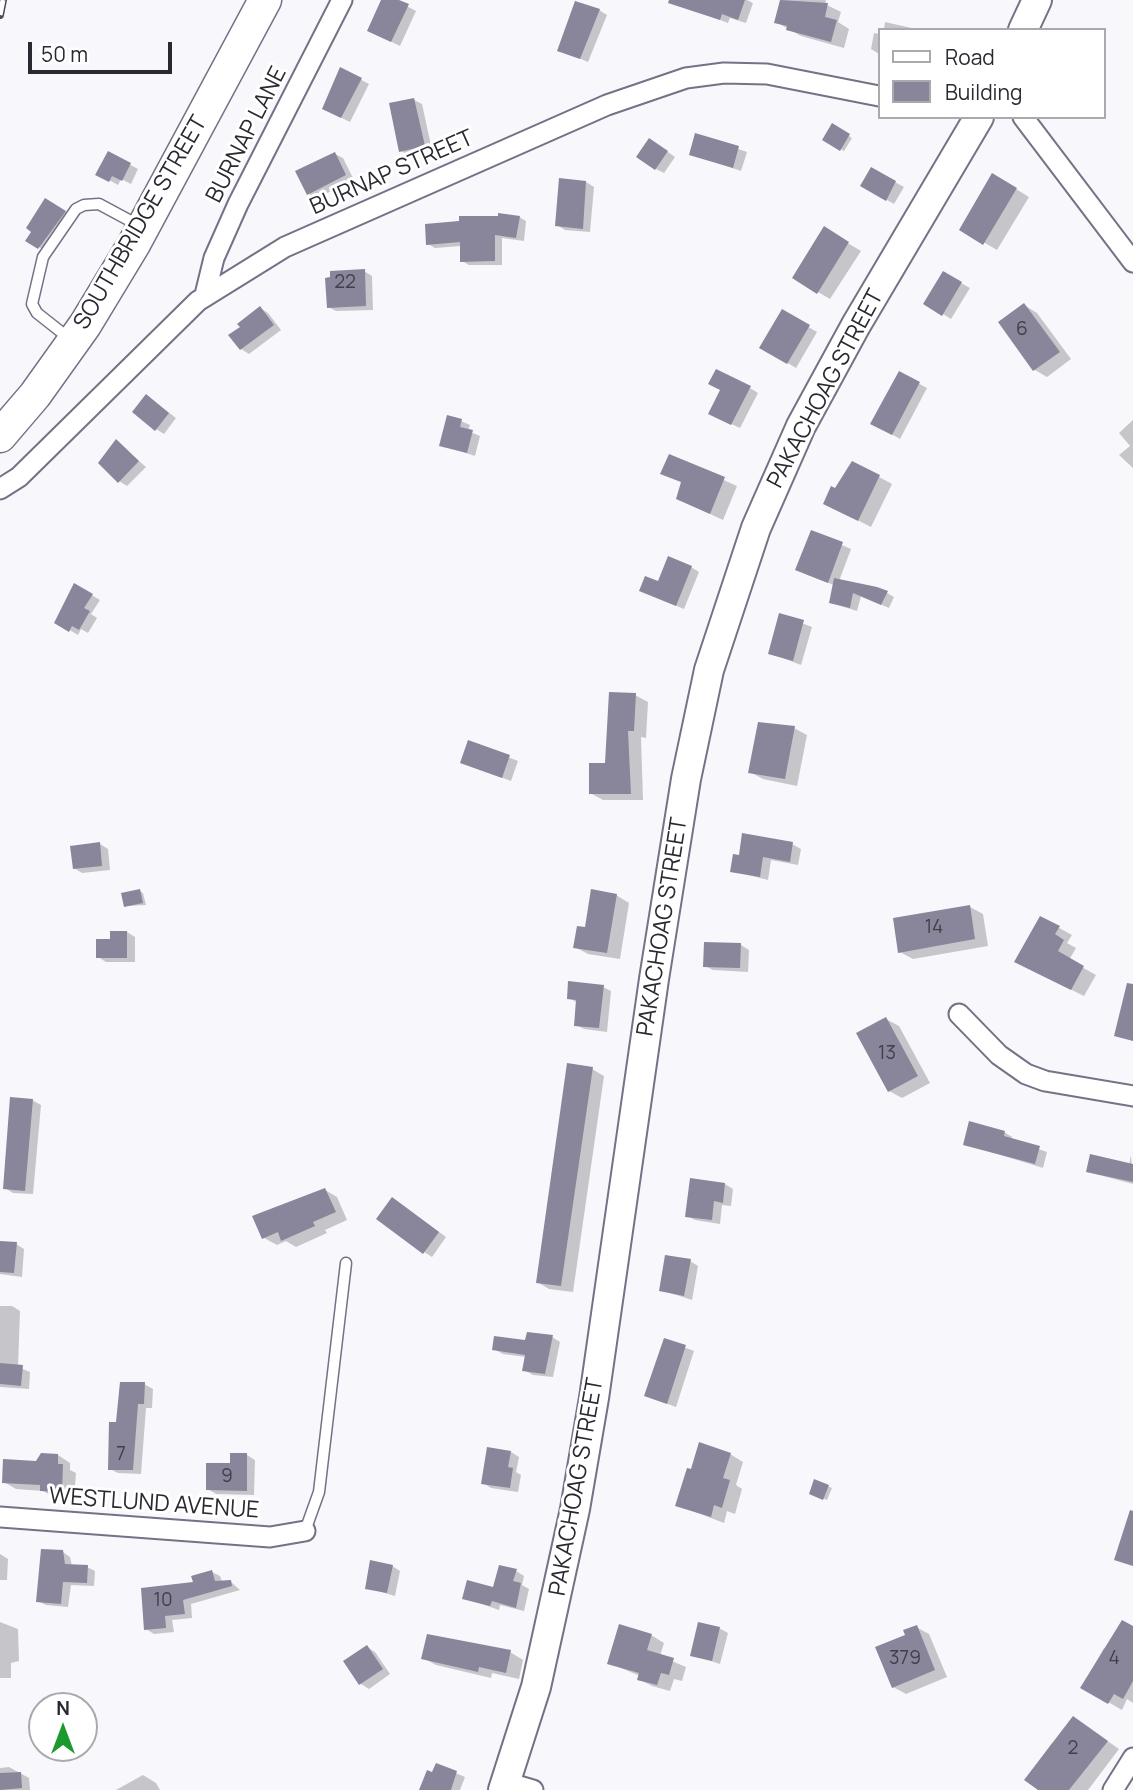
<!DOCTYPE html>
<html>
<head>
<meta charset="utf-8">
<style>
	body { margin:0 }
	#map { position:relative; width:1133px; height:1790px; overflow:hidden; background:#f8f7fc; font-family:Manrope,sans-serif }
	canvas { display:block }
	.legend { position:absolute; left:878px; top:28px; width:228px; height:91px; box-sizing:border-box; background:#fff; border:2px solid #aaa9ad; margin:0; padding:9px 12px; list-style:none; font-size:21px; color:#2a2831 }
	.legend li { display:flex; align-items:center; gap:14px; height:35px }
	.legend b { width:35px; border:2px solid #aaa9ad }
	.north { position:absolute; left:28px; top:1692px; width:70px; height:70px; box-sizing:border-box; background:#fff; border:2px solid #aaa9ad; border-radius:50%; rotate:0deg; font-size:19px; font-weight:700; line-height:28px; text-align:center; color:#2a2831 }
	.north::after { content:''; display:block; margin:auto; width:24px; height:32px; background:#1c9a2d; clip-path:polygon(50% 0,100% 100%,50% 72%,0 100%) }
	.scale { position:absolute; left:28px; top:42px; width:144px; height:32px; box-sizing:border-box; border:4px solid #2a2831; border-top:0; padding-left:9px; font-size:21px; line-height:24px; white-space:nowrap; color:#2a2831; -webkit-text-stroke:5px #fff; paint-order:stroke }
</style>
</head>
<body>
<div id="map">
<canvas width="1133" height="1790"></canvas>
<ul class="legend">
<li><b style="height:9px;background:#fff"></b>Road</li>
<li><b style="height:19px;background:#89859a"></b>Building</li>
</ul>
<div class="north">N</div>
<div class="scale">50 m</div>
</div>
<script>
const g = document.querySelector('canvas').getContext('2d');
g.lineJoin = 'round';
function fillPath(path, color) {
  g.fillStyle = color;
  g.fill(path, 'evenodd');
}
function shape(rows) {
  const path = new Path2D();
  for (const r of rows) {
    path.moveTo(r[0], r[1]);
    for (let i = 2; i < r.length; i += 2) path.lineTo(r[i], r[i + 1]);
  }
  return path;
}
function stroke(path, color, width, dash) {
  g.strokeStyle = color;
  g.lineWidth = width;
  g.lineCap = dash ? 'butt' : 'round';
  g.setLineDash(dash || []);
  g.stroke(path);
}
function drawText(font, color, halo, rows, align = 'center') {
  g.font = font + ' Manrope,sans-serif';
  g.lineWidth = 6;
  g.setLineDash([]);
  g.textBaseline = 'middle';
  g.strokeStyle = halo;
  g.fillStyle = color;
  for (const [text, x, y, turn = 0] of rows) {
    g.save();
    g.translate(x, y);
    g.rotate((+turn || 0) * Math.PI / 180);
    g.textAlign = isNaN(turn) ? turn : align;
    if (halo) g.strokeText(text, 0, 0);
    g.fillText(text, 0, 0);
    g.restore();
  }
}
fillPath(shape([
	[383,0,395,0,416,11,400,46,377,35],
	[692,0,747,0,753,3,746,23,730,18,728,23,689,8],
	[782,0,826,0,825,4,841,12,838,22,849,29,844,48,801,36,776,22],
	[599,10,607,15,588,62,560,50],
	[885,22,916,29,916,30,884,30],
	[874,33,879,34,879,54,871,49],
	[341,69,369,84,350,122,332,113],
	[414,100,422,104,432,150,409,155,401,151],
	[833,126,852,138,844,151,824,139],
	[697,135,747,152,741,171,691,154],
	[658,145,675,157,664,173,656,169],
	[108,153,138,169,131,184,121,179,118,185,98,174],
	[335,154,343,158,354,180,317,198,309,194],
	[871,169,904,187,894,204,862,186],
	[993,175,1029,197,997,250,961,229],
	[586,182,594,187,590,232,565,230,557,225],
	[54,205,73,217,47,252,28,240],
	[519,217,526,221,524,241,502,238,502,265,469,265,462,261,461,246,435,248,428,244],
	[824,229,861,251,830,299,818,292],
	[364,271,372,276,373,310,336,311,328,307,332,279],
	[943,273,970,288,951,319,925,303],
	[1024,305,1037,313,1071,359,1047,377,1035,370],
	[260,308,268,313,281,330,249,354,241,349],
	[783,312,817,332,796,368,762,348],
	[899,373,927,388,900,439,872,423],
	[750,388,758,393,740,428,718,418],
	[147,396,176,418,164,434,156,429],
	[1133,420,1133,468,1119,455,1130,446,1119,433],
	[461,421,470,425,468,431,480,436,475,456,441,445],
	[117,442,146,467,127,486,119,481],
	[670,456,737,486,723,520,678,499,683,483,662,473],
	[853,463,892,484,871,527,838,510,835,491],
	[812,532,851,549,839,581,887,593,894,597,889,608,861,596,857,611,831,603,834,585,805,574],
	[691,567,699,572,684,609,641,591],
	[75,585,100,600,91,614,97,618,88,633,81,629,78,635,56,622],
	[780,615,812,627,801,665,770,653],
	[635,695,648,702,646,738,641,737,643,800,603,800,590,793,607,765],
	[794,728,807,735,797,786,763,779,750,772],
	[469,742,518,761,511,781,470,766],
	[100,844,108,849,110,870,82,873,74,868],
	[792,844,801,849,798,865,771,860,768,880,732,871,735,856],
	[140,891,143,893,146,905,125,906],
	[616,895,629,903,620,959,588,954,575,947],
	[970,907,983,914,988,946,913,959,900,952],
	[1041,918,1072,935,1067,943,1076,948,1069,960,1096,975,1084,996,1029,969],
	[127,932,135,937,135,962,106,962,98,957],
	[741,945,749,950,748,972,713,970,705,966],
	[603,987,611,991,607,1032,584,1029,576,1025,578,1003,569,998],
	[886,1019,899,1026,930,1083,902,1098,889,1091],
	[592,1069,604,1076,573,1292,549,1289,537,1282],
	[32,1100,41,1105,33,1194,13,1193,5,1188],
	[1004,1132,1012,1137,1012,1140,1047,1152,1043,1168,965,1144],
	[1131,1155,1133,1184,1088,1172,1129,1165],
	[725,1184,733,1189,731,1206,722,1205,720,1224,695,1220,687,1216],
	[325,1190,337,1197,347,1220,325,1230,327,1233,296,1247,286,1241,277,1245,264,1238],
	[401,1204,446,1237,432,1257,424,1252],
	[0,1243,16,1244,24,1249,22,1277,0,1274],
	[690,1261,698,1266,692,1300,661,1290],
	[0,1306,12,1306,20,1311,18,1367,30,1372,29,1389,0,1387],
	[552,1337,560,1342,553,1377,533,1375,524,1370,526,1357,503,1354,494,1349],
	[665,1340,694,1351,676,1407,646,1396],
	[144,1384,153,1389,152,1408,146,1408,141,1474,118,1473,110,1469,118,1424],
	[511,1452,519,1457,516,1472,521,1475,518,1492,491,1488,483,1483],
	[730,1454,743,1462,736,1485,742,1489,735,1514,727,1511,724,1523,677,1505],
	[58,1455,70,1463,70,1470,76,1473,74,1498,54,1497,43,1491,16,1489,4,1482,37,1463],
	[247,1455,255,1460,254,1495,216,1494,208,1489,232,1465],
	[815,1481,832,1488,827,1500,814,1495],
	[63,1552,70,1557,72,1566,87,1567,95,1571,94,1586,71,1585,68,1607,46,1605,38,1601],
	[0,1554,8,1559,7,1580,0,1580],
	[392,1566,400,1571,395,1596,367,1588],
	[516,1571,524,1576,522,1585,529,1589,524,1611,500,1605,499,1610,464,1598,494,1589],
	[212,1572,220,1576,222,1582,231,1582,240,1590,191,1604,192,1618,172,1620,174,1632,154,1634,146,1629],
	[0,1622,18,1629,19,1661,11,1663,11,1678,0,1678],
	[916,1627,929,1634,947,1677,906,1694,893,1687,907,1636],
	[719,1628,728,1633,720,1664,692,1655],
	[1133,1628,1133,1703,1127,1699,1122,1710,1082,1687,1104,1648,1107,1650],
	[651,1635,664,1643,660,1656,686,1667,682,1681,674,1679,670,1691,652,1686,639,1679,640,1676,609,1663],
	[367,1647,375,1652,390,1674,369,1689,361,1684,346,1662],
	[510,1652,523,1660,519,1679,492,1673,491,1678,436,1665,423,1658],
	[1086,1726,1119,1749,1088,1790,1041,1790,1026,1779,1052,1743],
	[437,1765,465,1777,460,1790,421,1790],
	[9,1767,29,1778,30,1790,0,1790,0,1768],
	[143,1775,156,1783,160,1790,116,1790]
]), '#0003');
fillPath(shape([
	[381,0,399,0,409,4,391,42,367,31],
	[669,0,745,0,738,20,722,14,720,20,668,3],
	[780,0,828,3,825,17,837,20,831,42,786,30,787,26,774,23],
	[575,1,600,9,580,59,557,51],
	[340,67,362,78,341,118,322,109],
	[414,98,425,146,399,152,389,103],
	[832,123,850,134,840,151,822,140],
	[695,133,739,146,733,168,689,155],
	[649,138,668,151,655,170,636,157],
	[108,151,131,163,122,181,112,176,109,182,95,175],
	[335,152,346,175,307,195,295,171],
	[871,167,896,181,886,201,860,186],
	[992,173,1017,188,983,245,959,230],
	[559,178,586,181,583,229,555,226],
	[45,198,66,211,38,249,25,241,31,232,26,228],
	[498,213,520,216,516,238,495,235,495,261,460,262,460,242,426,245,425,224,459,221,459,216,498,216],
	[824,226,849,242,817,294,792,278],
	[365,269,366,306,327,308,325,278,330,277,330,271],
	[943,271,962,282,942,316,923,304],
	[1024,303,1060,352,1033,371,998,322],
	[260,306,274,325,240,350,228,335,240,327,237,324],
	[782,309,810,325,787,364,759,348],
	[716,369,751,386,731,425,708,414,720,390,708,384],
	[899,371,920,382,892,435,870,424],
	[146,394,169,413,155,431,132,412],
	[447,415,462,419,460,427,473,430,467,453,439,446],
	[116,439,139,461,118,483,98,463],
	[669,454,725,477,710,514,676,499,681,482,660,474],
	[852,461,880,475,858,521,823,504,831,486,835,488],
	[811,530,843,542,828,583,795,570],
	[668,556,692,566,676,606,639,591,645,576,658,581],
	[834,578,877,587,888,591,881,605,853,593,850,608,829,603],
	[74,583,93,594,84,608,90,611,79,630,72,626,69,632,54,623],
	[779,613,804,620,793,661,768,654],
	[609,692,636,693,634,731,628,731,631,794,589,794,589,763,605,763],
	[758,722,795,726,785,779,748,773],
	[468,740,510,755,502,778,460,763],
	[742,833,793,842,790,862,763,857,760,877,730,872,733,854,739,855],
	[100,842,102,866,73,869,70,846],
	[140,889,143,903,124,907,121,893],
	[591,889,617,894,607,953,573,948,577,926,585,927],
	[970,905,975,939,898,953,893,918],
	[1040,916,1060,926,1055,934,1064,940,1058,951,1084,966,1071,990,1014,962],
	[110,931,127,931,127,958,96,958,96,939,110,939],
	[704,942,741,943,740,968,703,967],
	[568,981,604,985,599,1028,574,1026,576,1000,567,999],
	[1127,983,1133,984,1133,1041,1114,1036],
	[886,1017,918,1076,888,1092,856,1033],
	[567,1063,593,1067,561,1286,536,1283],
	[10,1097,33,1099,25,1191,3,1189],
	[969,1121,1005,1131,1004,1136,1040,1146,1035,1164,963,1145],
	[1090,1154,1133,1164,1133,1182,1086,1172],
	[690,1178,725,1183,723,1203,714,1201,712,1220,685,1217],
	[325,1188,336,1212,313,1222,315,1226,281,1241,278,1232,262,1239,252,1216],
	[392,1197,439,1232,423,1254,376,1219],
	[0,1241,17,1242,14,1273,0,1272],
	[665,1255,691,1259,684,1296,659,1291],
	[527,1332,553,1335,545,1374,522,1371,525,1355,492,1350,494,1336,525,1340],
	[664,1338,686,1345,667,1404,644,1396],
	[0,1363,23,1365,21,1386,0,1384],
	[120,1382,145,1382,144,1404,138,1404,133,1470,108,1470,109,1422,116,1422],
	[699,1442,731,1453,723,1478,730,1480,722,1508,714,1505,711,1517,675,1506,687,1468,691,1469],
	[487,1447,511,1451,508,1467,513,1468,510,1488,481,1484],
	[41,1453,58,1454,58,1464,63,1464,62,1492,40,1491,40,1485,2,1483,3,1459,36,1461],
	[230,1453,247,1453,247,1491,206,1490,206,1463,230,1463],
	[814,1479,829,1485,823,1500,809,1494],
	[1130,1510,1133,1511,1133,1566,1114,1560],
	[41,1549,63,1550,65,1564,88,1565,87,1583,63,1582,61,1604,36,1602],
	[370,1560,393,1565,387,1593,365,1589],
	[499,1565,517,1569,513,1581,521,1583,516,1608,492,1601,490,1606,462,1599,467,1580,493,1587],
	[212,1570,215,1581,231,1580,232,1586,183,1600,185,1614,165,1616,166,1628,144,1630,141,1588,193,1582,191,1576],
	[1122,1620,1133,1626,1133,1681,1123,1699,1114,1694,1108,1704,1080,1688],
	[698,1622,720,1627,712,1661,690,1656],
	[619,1624,652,1634,647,1650,674,1658,669,1675,661,1673,657,1685,637,1680,639,1673,607,1664],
	[917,1625,935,1670,892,1688,875,1647,905,1635,903,1630],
	[427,1634,511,1650,506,1673,479,1667,478,1672,421,1659],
	[367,1645,383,1669,359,1685,343,1661],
	[1073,1716,1108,1741,1069,1790,1038,1790,1024,1780],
	[436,1763,457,1771,451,1790,419,1790,427,1770,432,1772],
	[21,1772,22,1788,0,1790,0,1773]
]), '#89859a');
const lane = shape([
	[70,339,37,313,32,304,43,257,76,209,84,205,99,204,138,225],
	[305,1531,319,1492,346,1263]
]);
const street = shape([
	[1023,117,1133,262],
	[205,295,214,258,238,204,342,0],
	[0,489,19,477,198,301,285,247,607,105,686,78,724,73,767,74,879,96],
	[959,1014,999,1055,1026,1074,1045,1081,1133,1096],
	[0,1517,270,1537,305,1531],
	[506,1782,533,1790],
	[1113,1790,1133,1758]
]);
const secondary = shape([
	[1023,30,1037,0],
	[503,1790,536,1687,575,1509,594,1398,654,979,686,779,709,670,756,528,801,426,856,325,979,117]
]);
const primary = shape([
	[0,436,35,395,85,325,134,244,265,0]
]);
stroke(lane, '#757186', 13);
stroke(street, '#757186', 23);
stroke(secondary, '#757186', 32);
stroke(primary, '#757186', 35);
stroke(lane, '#fff', 10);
stroke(street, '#fff', 19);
stroke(secondary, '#fff', 28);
stroke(primary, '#fff', 32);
const rail = shape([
	[0,15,3,0]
]);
stroke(rail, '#4b4a52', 8);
stroke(rail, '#fff', 5, [16]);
drawText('19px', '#423f4b', null, [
	["22",345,283],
	["6",1022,330],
	["14",934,928],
	["13",887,1054],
	["7",121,1455],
	["9",227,1477],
	["10",163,1601],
	["379",905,1659],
	["4",1114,1659],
	["2",1073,1749]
]);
drawText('23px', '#2a2831', '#fff', [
	["BURNAP LANE",247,135,-63],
	["BURNAP STREET",392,173,-24],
	["SOUTHBRIDGE STREET",141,223,-60],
	["PAKACHOAG STREET",826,389,-62],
	["PAKACHOAG STREET",663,927,-81],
	["PAKACHOAG STREET",577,1487,-80],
	["WESTLUND AVENUE",154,1504,4]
]);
</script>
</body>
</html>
